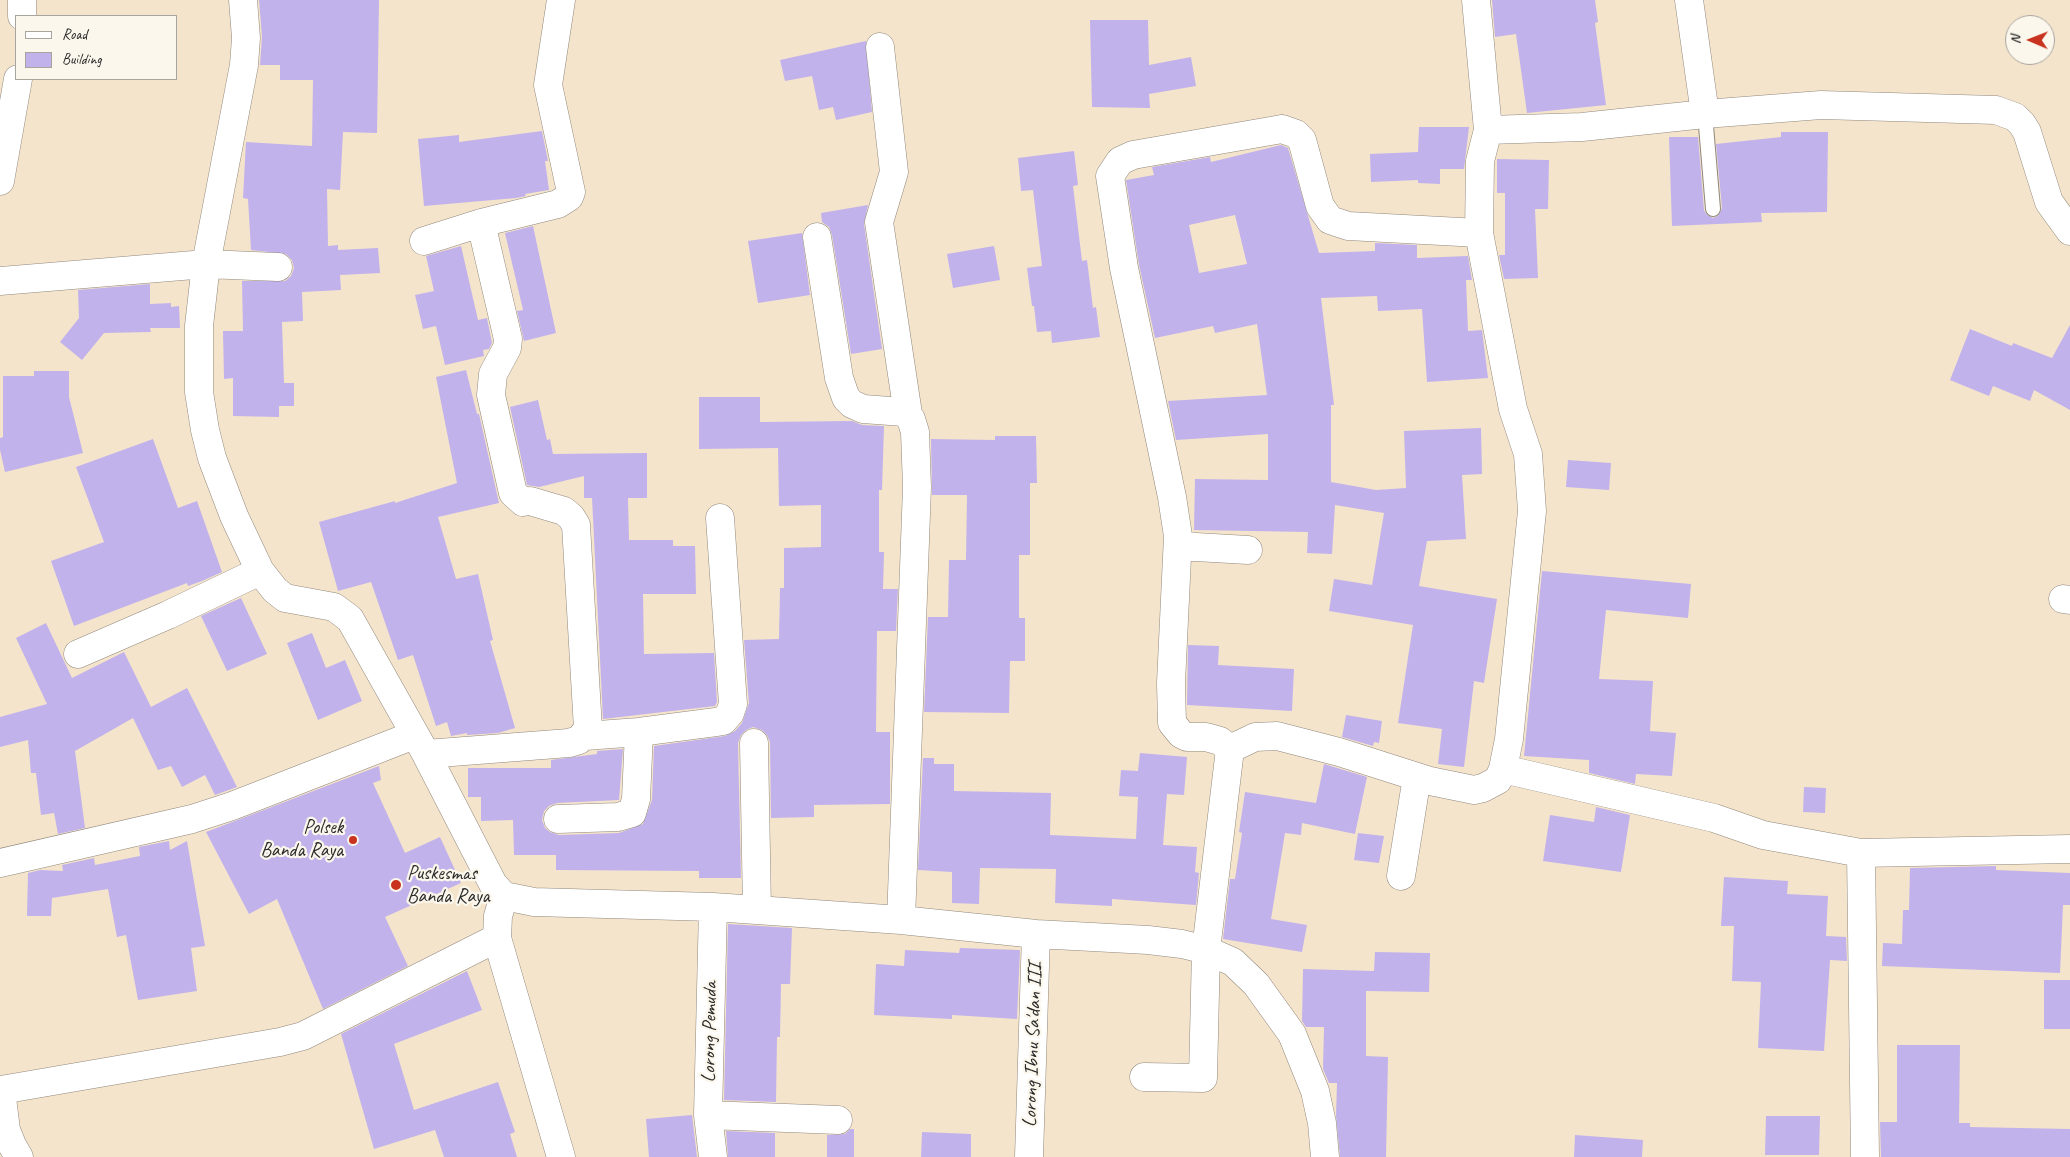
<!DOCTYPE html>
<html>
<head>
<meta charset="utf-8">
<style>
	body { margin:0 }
	#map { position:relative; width:2070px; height:1157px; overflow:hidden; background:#f5e4cc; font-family:Caveat,sans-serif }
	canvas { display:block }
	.legend { position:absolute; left:15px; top:15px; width:162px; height:65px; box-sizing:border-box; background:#fbf7ec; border:1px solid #a8a59f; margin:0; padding:6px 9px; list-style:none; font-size:15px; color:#2b2b2b }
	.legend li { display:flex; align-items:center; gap:10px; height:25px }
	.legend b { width:25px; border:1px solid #a8a59f }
	.north { position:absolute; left:2005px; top:15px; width:50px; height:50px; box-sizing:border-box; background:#fbf7ec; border:1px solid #a8a59f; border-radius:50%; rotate:271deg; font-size:14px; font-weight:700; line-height:20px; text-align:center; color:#2b2b2b }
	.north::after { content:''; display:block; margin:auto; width:18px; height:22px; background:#c8321e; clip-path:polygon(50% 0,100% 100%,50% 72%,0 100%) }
</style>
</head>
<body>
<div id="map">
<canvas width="2070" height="1157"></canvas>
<ul class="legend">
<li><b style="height:6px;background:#fff"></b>Road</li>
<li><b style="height:14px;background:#c1b2ec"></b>Building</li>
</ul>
<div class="north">N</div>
</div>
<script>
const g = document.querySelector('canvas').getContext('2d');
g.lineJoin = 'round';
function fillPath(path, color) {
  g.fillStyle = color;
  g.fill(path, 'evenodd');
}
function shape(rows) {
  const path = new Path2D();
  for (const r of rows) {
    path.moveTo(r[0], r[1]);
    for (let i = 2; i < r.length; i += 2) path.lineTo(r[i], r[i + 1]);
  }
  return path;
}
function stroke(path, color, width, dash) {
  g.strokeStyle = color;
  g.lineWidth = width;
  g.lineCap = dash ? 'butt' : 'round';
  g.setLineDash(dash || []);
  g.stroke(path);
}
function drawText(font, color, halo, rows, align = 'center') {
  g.font = font + ' Caveat,sans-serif';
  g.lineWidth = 4.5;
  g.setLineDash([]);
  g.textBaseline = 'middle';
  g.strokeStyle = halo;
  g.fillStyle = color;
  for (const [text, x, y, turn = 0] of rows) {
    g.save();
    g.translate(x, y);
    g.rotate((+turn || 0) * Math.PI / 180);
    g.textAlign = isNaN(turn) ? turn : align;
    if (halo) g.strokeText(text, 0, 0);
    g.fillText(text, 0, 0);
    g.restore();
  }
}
fillPath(shape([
	[259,0,379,0,377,133,343,132,340,190,327,189,328,246,338,245,338,250,378,248,380,273,340,275,341,290,302,292,303,321,282,322,284,383,294,383,294,406,279,406,279,417,233,416,233,378,224,379,223,331,243,331,242,281,285,281,291,276,294,268,292,260,286,254,251,250,248,199,243,198,246,142,312,146,313,80,280,80,280,65,260,65,262,37],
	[1492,0,1595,0,1598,22,1595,23,1606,105,1527,113,1516,34,1495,37],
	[1090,20,1148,20,1149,65,1191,57,1196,86,1149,94,1150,108,1092,107],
	[866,41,872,112,836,120,833,107,819,110,812,76,785,81,780,60],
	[1419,127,1469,127,1464,169,1440,169,1440,184,1418,183,1418,180,1371,182,1370,154,1418,152],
	[542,131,548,161,545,161,549,190,525,194,526,196,516,198,424,206,418,139,459,135,459,142],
	[1781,132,1828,132,1827,212,1761,213,1762,222,1672,226,1669,137,1698,137,1704,210,1706,214,1713,218,1718,216,1722,208,1716,144,1781,137],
	[1281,145,1288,148,1319,253,1375,251,1375,243,1417,245,1417,258,1468,256,1472,280,1466,280,1468,331,1482,330,1488,378,1427,382,1422,309,1378,311,1377,296,1321,298,1334,405,1331,405,1331,482,1376,490,1406,488,1404,431,1481,428,1482,474,1462,475,1466,539,1427,541,1419,586,1497,599,1484,683,1474,681,1464,767,1438,764,1442,729,1398,723,1413,625,1329,611,1334,579,1372,585,1384,513,1335,505,1332,554,1307,553,1308,532,1194,530,1195,479,1268,480,1268,434,1176,440,1168,401,1267,395,1257,324,1215,333,1213,326,1155,338,1139,265,1126,180,1154,175,1152,167,1210,157,1211,162],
	[1235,215,1247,264,1199,273,1189,225],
	[1074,151,1078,185,1073,186,1082,261,1087,260,1093,308,1096,307,1100,337,1052,343,1051,331,1037,332,1034,306,1032,306,1027,268,1042,266,1033,190,1021,191,1018,158],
	[1497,159,1549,160,1548,209,1535,209,1538,278,1504,279,1499,255,1505,255,1505,193,1497,193],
	[868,205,864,224,882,349,851,354,832,235,829,227,822,222,821,213],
	[533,226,556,333,524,341,517,311,523,310,505,233],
	[802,233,810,295,758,303,748,241],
	[461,246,478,320,487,318,492,343,489,349,483,350,484,356,445,365,436,326,423,329,415,295,434,291,426,256],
	[994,246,1000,280,953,288,947,254],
	[150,284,150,304,171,303,171,307,179,306,180,328,150,328,151,332,104,333,82,360,60,342,79,318,78,290],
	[2070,325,2070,410,2034,390,2030,401,1993,386,1989,396,1950,380,1970,329,2012,346,2013,343,2052,358],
	[466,370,477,414,479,414,499,503,438,517,456,579,478,574,493,640,490,641,515,728,498,733,467,735,467,733,451,736,447,722,436,726,413,655,398,660,371,582,338,591,319,522,395,501,395,503,457,483,436,377],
	[34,371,69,371,69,397,83,453,5,472,0,450,0,438,3,437,3,376,34,376],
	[699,397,760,397,760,422,852,421,862,425,884,426,882,490,879,490,879,552,884,552,883,589,898,589,896,631,877,631,876,732,890,732,890,804,814,805,814,817,771,818,770,742,767,735,762,730,753,727,746,730,741,735,738,743,741,878,699,878,699,871,556,870,556,855,514,855,513,820,481,821,481,797,468,797,468,768,551,768,551,760,597,754,597,751,623,749,619,800,557,803,549,806,544,811,542,820,545,828,550,832,559,835,619,833,643,824,652,800,654,746,725,736,735,731,742,723,749,703,744,640,779,639,780,588,784,588,784,548,821,547,821,505,779,506,778,448,699,449],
	[538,400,547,440,550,439,553,454,647,453,647,498,628,498,629,540,673,540,673,546,695,546,696,594,643,594,644,654,714,653,717,702,715,706,603,719,592,498,584,498,584,476,539,487,527,485,510,407],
	[995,436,1036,436,1037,483,1030,483,1030,555,1019,555,1019,618,1025,618,1025,661,1010,661,1009,713,924,712,928,617,948,617,949,560,966,560,967,495,932,495,931,439,995,440],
	[153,439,178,508,197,501,222,572,202,581,188,586,187,583,74,626,51,561,104,542,76,467],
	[1568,460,1611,463,1609,490,1566,487],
	[1542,571,1691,584,1688,618,1606,610,1599,679,1653,681,1650,731,1676,733,1672,776,1636,774,1635,784,1589,773,1589,760,1524,756],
	[241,598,267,654,227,671,201,616],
	[46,623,72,678,124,652,151,707,187,688,237,787,215,795,205,775,182,787,171,766,158,770,133,718,75,751,85,828,58,834,54,813,41,815,36,773,31,773,28,740,0,747,0,717,47,704,16,638],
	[312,633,326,668,345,660,362,701,318,720,287,643],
	[1188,645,1219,646,1218,665,1294,669,1292,711,1187,705],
	[1346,715,1382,721,1379,743,1374,742,1373,746,1342,737],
	[1140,753,1187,757,1184,795,1167,794,1163,845,1197,847,1195,872,1199,873,1196,905,1112,899,1112,906,1055,903,1056,869,980,868,979,904,952,903,952,872,918,870,923,758,934,758,934,764,954,764,954,791,1051,793,1050,835,1136,839,1138,797,1119,796,1121,770,1138,771],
	[1324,764,1367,777,1355,834,1302,823,1301,835,1285,833,1271,919,1307,925,1302,952,1223,939,1230,879,1235,879,1242,833,1239,832,1245,792,1316,803],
	[379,766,381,780,373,783,405,853,440,837,461,883,385,917,408,966,323,1009,277,899,249,914,206,832],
	[1804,787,1826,788,1825,813,1803,812],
	[1596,807,1630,815,1621,872,1543,861,1550,815,1594,822],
	[1358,833,1384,836,1379,863,1354,860],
	[169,841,170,850,187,841,205,946,191,948,197,991,138,1000,126,935,117,937,108,889,52,898,51,916,27,916,28,873,40,870,63,871,62,865,94,858,95,865,140,856,139,847],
	[1996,866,1996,870,2070,873,2070,905,2063,905,2060,973,1882,966,1883,943,1902,944,1903,910,1909,910,1910,868],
	[1724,877,1788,881,1787,894,1828,896,1826,936,1846,937,1847,961,1830,960,1824,1051,1758,1048,1761,982,1732,981,1734,926,1721,926],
	[728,924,792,928,790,984,781,984,780,1037,777,1037,776,1102,724,1100],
	[960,948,1020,950,1017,1019,952,1015,952,1019,874,1015,876,964,904,966,905,950,959,953],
	[1375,952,1430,953,1429,992,1366,991,1366,1056,1388,1057,1386,1157,1340,1157,1336,1116,1337,1083,1329,1083,1323,1069,1324,1027,1306,1027,1302,1021,1303,969,1374,971],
	[467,971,482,1010,394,1044,414,1110,498,1082,515,1132,510,1134,517,1157,444,1157,435,1130,374,1149,341,1034],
	[2044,980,2070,980,2070,1029,2044,1029],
	[1897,1045,1960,1045,1959,1123,1970,1123,1970,1127,2070,1129,2070,1157,1881,1157,1880,1122,1897,1122],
	[692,1115,697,1157,649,1157,646,1119],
	[1766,1116,1820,1116,1819,1155,1765,1155],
	[850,1129,854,1129,854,1157,827,1157,827,1135,845,1134],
	[726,1131,775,1133,775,1157,728,1157],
	[922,1132,971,1134,971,1157,921,1157],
	[1575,1135,1643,1140,1642,1157,1574,1157]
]), '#c1b2ec');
const lane = shape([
	[1705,114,1713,209]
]);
const street = shape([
	[243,0,246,38,244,65,206,264,199,326,199,392,205,430,212,458,234,516,260,571,275,590,285,598,334,607,350,619,426,754,493,884,504,896,534,902,713,907,901,920,1036,934,1148,940,1182,944,1206,950,1233,962,1256,984,1292,1034,1315,1091,1322,1123,1325,1157],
	[1476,0,1488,130,1480,161,1479,233],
	[1689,0,1705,114],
	[22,16,22,0],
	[880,47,894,172,879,222,908,414],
	[1282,129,1296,134,1302,140,1320,206,1330,220,1348,226,1479,233,1513,409,1528,454,1532,511,1509,739,1503,769,1498,780,1483,788,1474,790,1430,781,1339,752,1277,736,1255,737,1230,749,1220,741,1206,737,1187,737,1181,734,1172,723,1171,683,1178,536,1172,497,1124,268,1110,176,1120,161,1133,155,1282,129],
	[1488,130,1582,127,1705,114,1821,105,1996,110,2015,117,2022,124,2027,132,2049,202,2070,231],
	[0,181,18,79],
	[817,237,839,378,846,398,852,404,863,409,904,412,911,419,915,432,917,487,901,920],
	[424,241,481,223,558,204,569,197,571,192,548,85,561,0],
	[0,281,206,264,278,267],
	[1178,546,1248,550],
	[2063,599,2070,600],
	[78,654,168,615,260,571],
	[585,736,639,732,716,722,723,721,730,713,733,704,720,518],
	[754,743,757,910],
	[426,754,569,743,579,740,588,729,576,525,571,517,564,511,530,501,523,502,513,493,491,395,493,374,507,348,508,339,481,223],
	[1503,769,1714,818,1763,835,1861,853,2070,849],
	[558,819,618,817,632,813,636,799,639,732],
	[1861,853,1865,1157],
	[0,863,192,819,232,806,414,735],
	[1401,876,1417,777],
	[504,896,498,916,497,938,561,1157],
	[713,907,708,1115,713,1157],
	[1144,1077,1203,1078,1206,950,1230,749],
	[708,1115,838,1120],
	[19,1157,12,1145,6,1130,1,1090,280,1042,303,1036,497,938],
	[1029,1157,1036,934]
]);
stroke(lane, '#90887c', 16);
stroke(street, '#90887c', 29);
stroke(lane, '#fff', 14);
stroke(street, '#fff', 28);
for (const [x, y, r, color] of [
	[353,840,5,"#c8321e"],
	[396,885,6,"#c8321e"]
]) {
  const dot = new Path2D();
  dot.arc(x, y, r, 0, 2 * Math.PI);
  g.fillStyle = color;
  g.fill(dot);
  stroke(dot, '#fbf7ec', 2);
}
drawText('20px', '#2b2b2b', '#fbf7ec', [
	["Polsek",343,828],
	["Banda Raya",343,851],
	["Puskesmas",407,874,"left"],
	["Banda Raya",407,897,"left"]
], 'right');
drawText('20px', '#2b2b2b', '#fbf7ec', [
	["Lorong Pemuda",710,1032,-89],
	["Lorong Ibnu Sa'dan III",1033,1045,-88]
]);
</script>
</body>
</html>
